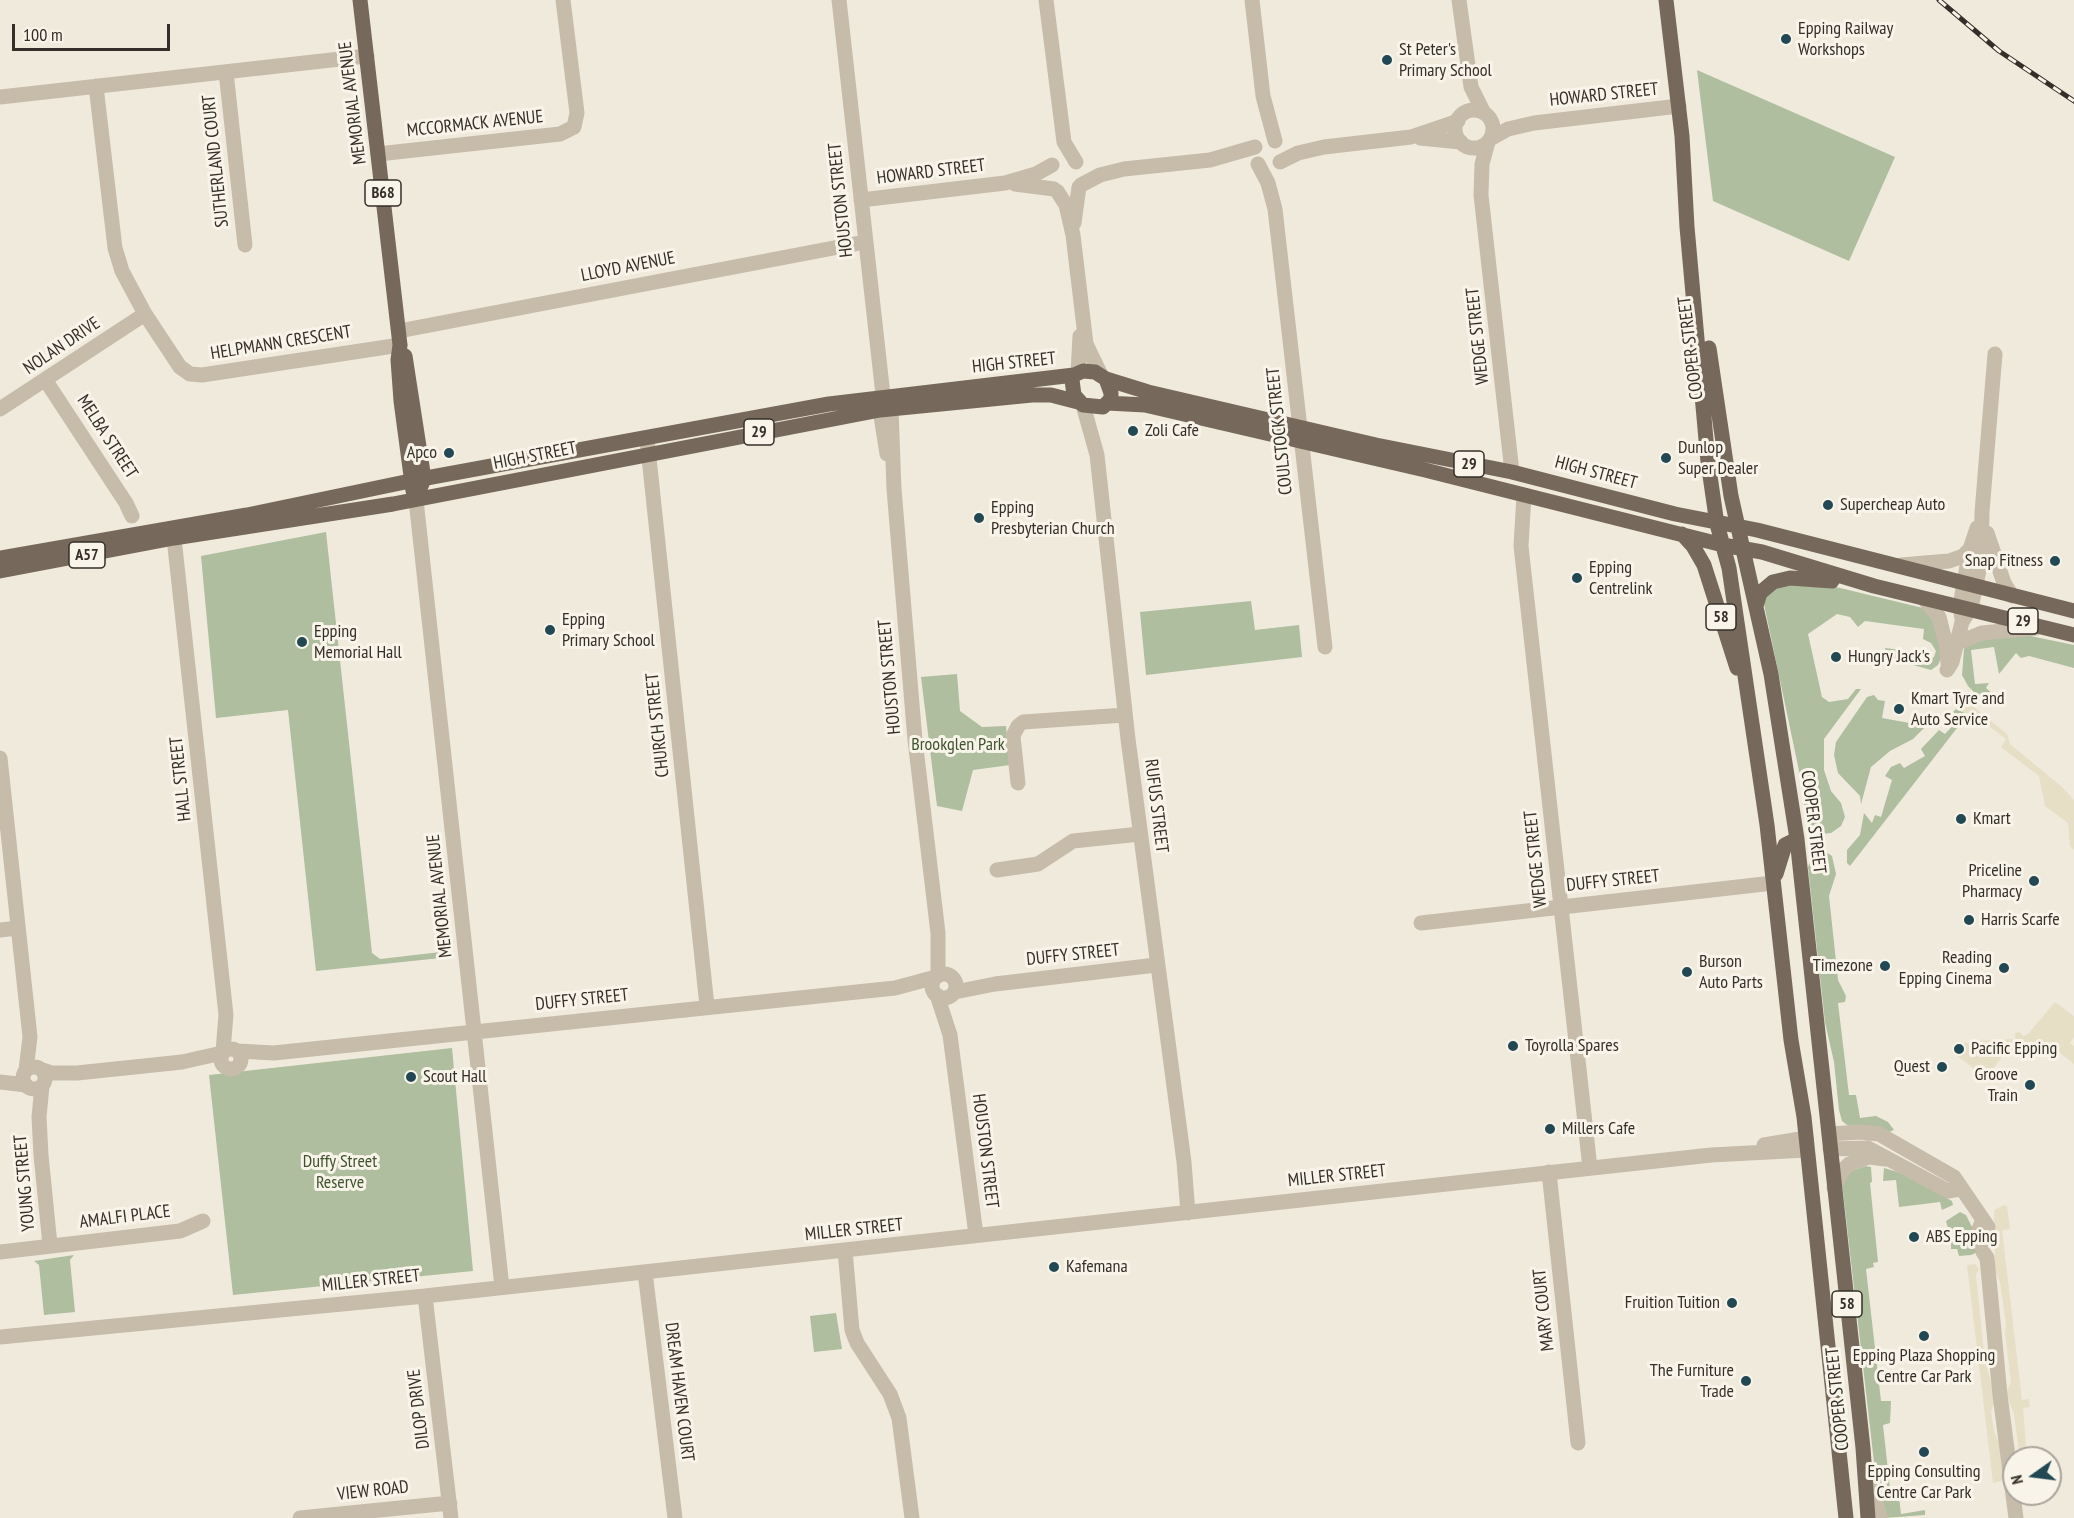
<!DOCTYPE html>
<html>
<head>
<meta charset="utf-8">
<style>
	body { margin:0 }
	#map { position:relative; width:2074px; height:1518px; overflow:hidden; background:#f0eadd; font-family:"PT Sans Narrow",sans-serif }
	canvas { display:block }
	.north { position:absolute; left:2002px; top:1446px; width:60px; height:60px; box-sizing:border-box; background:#f8f4e9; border:2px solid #aaa59c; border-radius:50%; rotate:256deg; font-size:16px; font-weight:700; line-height:24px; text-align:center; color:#352f29 }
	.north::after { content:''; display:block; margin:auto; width:21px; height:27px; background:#224854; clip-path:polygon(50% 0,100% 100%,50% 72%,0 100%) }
	.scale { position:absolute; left:12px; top:24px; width:158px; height:27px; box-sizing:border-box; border:3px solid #352f29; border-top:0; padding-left:8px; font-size:18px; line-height:21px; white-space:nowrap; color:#352f29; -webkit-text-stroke:4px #f8f4e9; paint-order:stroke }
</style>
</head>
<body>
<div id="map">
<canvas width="2074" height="1518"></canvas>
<div class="north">N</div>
<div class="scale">100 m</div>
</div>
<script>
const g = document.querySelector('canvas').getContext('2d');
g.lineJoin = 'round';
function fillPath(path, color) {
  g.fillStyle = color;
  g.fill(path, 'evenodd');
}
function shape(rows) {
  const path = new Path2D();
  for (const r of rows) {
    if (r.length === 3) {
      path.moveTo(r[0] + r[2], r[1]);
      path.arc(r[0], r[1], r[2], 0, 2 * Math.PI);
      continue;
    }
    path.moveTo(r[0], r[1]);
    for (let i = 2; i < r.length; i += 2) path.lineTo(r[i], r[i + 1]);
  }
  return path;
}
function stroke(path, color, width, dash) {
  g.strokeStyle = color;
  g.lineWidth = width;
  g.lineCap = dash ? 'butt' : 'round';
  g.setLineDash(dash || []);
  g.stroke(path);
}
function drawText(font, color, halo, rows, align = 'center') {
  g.font = font + ' "PT Sans Narrow",sans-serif';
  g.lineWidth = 6;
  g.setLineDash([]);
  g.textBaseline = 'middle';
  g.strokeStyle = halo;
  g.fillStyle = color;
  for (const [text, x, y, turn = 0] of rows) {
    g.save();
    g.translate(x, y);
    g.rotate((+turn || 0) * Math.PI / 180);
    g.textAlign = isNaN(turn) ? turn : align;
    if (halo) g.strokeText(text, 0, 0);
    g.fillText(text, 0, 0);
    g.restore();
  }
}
fillPath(shape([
	[1697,70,1895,157,1849,261,1713,201],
	[326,532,372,953,380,959,441,952,441,958,316,971,288,710,216,718,201,556],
	[1807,580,1927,609,1933,614,1943,654,1938,665,1931,670,1899,661,1887,655,1885,648,1916,652,1918,659,1927,662,1934,657,1936,651,1931,643,1923,639,1924,629,1865,621,1858,627,1850,617,1837,614,1808,634,1822,697,1829,702,1848,699,1856,689,1861,689,1824,739,1824,770,1831,791,1841,803,1845,817,1841,826,1831,833,1820,834,1812,832,1806,822,1802,785,1764,604,1766,593,1777,585],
	[1251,601,1255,630,1299,625,1302,657,1146,675,1140,612],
	[2016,633,2074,645,2074,668,2029,656,2021,658,2016,653,1999,674,1994,647,1971,650,1975,684,1989,683,1986,688,1992,693,1983,701,1968,686,1962,675,1964,649,1970,639],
	[957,674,960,711,982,727,1006,726,1010,765,973,770,962,811,937,806,921,677],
	[1874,695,1878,700,1885,701,1882,718,1926,726,1913,739,1890,751,1871,767,1861,804,1860,796,1838,773,1834,755,1836,742,1867,697],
	[1956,709,1974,717,1975,726,1964,719,1850,866,1847,863,1847,850,1860,835,1864,813,1872,823,1875,815,1881,817,1892,780,1885,776,1891,767,1900,763,1904,768,1925,756,1921,749,1939,730,1945,734,1960,718,1953,712],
	[1826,852,1832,856,1836,874,1829,896,1838,980,1846,996,1845,1002,1838,1003,1849,1095,1856,1095,1860,1118,1876,1116,1888,1122,1894,1130,1889,1132,1847,1125,1842,1121,1839,1110,1834,1062,1825,1022,1808,867,1812,858],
	[452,1048,473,1271,233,1295,209,1075],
	[1866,1166,1871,1167,1872,1182,1870,1183,1878,1262,1873,1263,1874,1267,1866,1269,1881,1401,1891,1401,1890,1423,1883,1425,1890,1489,1898,1489,1901,1514,1925,1510,1925,1515,1884,1518,1875,1471,1842,1183,1851,1171],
	[1884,1168,1901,1173,1952,1201,1953,1205,1942,1210,1940,1202,1899,1207,1896,1180,1883,1181],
	[1960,1212,1966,1215,1977,1237,1978,1252,1971,1255,1959,1256,1957,1249,1951,1249,1951,1242,1956,1241,1955,1231,1949,1232,1946,1221],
	[74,1255,70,1260,75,1312,44,1315,39,1265,34,1261],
	[836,1313,842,1349,814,1352,810,1316]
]), '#aebe9e');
fillPath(shape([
	[1969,703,2007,734,2010,744,2062,787,2074,800,2074,850,2070,846,2068,823,2045,806,2039,776,2001,747,2006,739,1980,719,1975,726,1974,717,1956,709],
	[2055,1002,2074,1016,2074,1037,2070,1043,2074,1046,2074,1064,2054,1048,2004,1054,1992,1070,1988,1080,1954,1053,1965,1042,1970,1044,1975,1044,1976,1041,2015,1039,2015,1033,2019,1032,2024,1036,2028,1034],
	[2004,1205,2007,1206,2010,1229,2002,1230,2022,1400,2029,1399,2030,1407,2023,1408,2027,1458,2020,1458,2014,1414,2006,1394,2011,1382,2005,1333,2006,1325,2000,1282,1995,1270,1994,1210],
	[1975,1264,1979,1269,1976,1275,1985,1361,1996,1400,1991,1411,1994,1431,2000,1445,2003,1476,2001,1481,1993,1483,1967,1265]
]), '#e7dec6');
stroke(shape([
	[839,0,883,395],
	[1046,0,1064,142,1076,162],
	[1252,0,1263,96,1275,141],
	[1459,0,1471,87,1484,113],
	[226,72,245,245],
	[96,86,115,248,122,271,145,314,180,367,190,374,202,375,400,345],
	[0,97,367,56],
	[1474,129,19],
	[1420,138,1461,142],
	[1490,139,1508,129,1534,123,1679,106],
	[1488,142,1482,164,1481,195,1512,472],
	[378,154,560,134,574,127,577,113,563,0],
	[1280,162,1298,153,1324,147,1411,137,1458,121],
	[1258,164,1268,183,1275,209,1325,647],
	[1015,184,1054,189],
	[1081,185,1100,175,1124,169,1210,160,1255,147],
	[1057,191,1066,205,1073,235,1086,344,1101,375],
	[861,200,1005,183,1036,174,1052,165],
	[1074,223,1079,187],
	[399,331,865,242],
	[1078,373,1080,336],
	[46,381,126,503,132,516],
	[1083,405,1097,455,1128,739,1184,1162,1188,1213],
	[0,409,145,314],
	[891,409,894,489,915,740,938,933,938,976],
	[880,410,887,454],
	[647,439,707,1006],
	[1524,495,1521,546,1590,1168],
	[416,500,502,1287],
	[1987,533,2004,583,2012,596],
	[174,538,226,1015,223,1051],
	[1901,565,1949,561,1963,556,1970,549],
	[1924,599,1939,617,1947,648,1948,664],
	[1962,619,1960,606,1970,549,1977,528],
	[1957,643,1982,633,2036,628],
	[1947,670,1952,662,1962,622,1971,608,1981,561,1982,512,1995,354],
	[0,758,30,1037,26,1070],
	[1018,783,1013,736,1018,726,1023,722,1125,715],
	[997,870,1038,864,1073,841,1140,834],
	[1421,923,1773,883],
	[0,930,18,928],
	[944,986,12],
	[955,992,995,984,1156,965],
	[937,995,950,1035,976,1235],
	[231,1059,10],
	[238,1051,274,1053,895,988,936,977],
	[34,1078,11],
	[43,1070,52,1073,77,1073,182,1062,222,1053],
	[0,1082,26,1085],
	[42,1086,39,1117,41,1155,50,1245],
	[1829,1134,1861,1132,1879,1134,1954,1177,1988,1227],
	[1764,1145,1806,1138],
	[1830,1149,1868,1148,1948,1191,1960,1189],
	[1549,1172,1578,1443],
	[1834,1188,1842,1171,1849,1164,1869,1157,1885,1159],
	[1983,1220,1979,1229,1983,1252,1987,1258,2000,1395,2016,1518],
	[845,1250,852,1330,857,1343,890,1394,899,1418,912,1518],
	[0,1252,180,1231,203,1221],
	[645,1272,675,1518],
	[425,1296,451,1518],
	[0,1337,425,1296,1711,1155,1807,1150],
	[1869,1471,1880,1518],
	[300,1518,450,1503]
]), '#c7bcaa', 15);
stroke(shape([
	[360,0,400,345,398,360,401,401,413,491],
	[1666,0,1682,136,1687,227,1708,462,1717,524,1729,568,1767,825,1791,1040,1804,1117,1846,1518],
	[1709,348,1731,496,1771,674,1797,839,1863,1448,1868,1518],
	[405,356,424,479,421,486],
	[1083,371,1095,372,1106,379,1111,393,1111,399,1103,407,1083,405,1074,395,1072,380,1074,375,1083,371],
	[1106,379,1148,392,1376,445,1512,472,1675,514,1757,530,2074,611],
	[1107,403,1145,405,1425,470,1723,545,1762,552,1874,586,2074,635],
	[1682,534,1693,546,1704,565,1737,668],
	[0,558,247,515,410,481,829,404,1074,375],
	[0,571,174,538,393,504,880,410,1032,395,1051,395,1078,402],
	[1756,606,1760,593,1773,582,1790,578,1832,581],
	[1776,874,1785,845,1797,839]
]), '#76695b', 15);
const rail = shape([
	[1939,0,1999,51,2074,101]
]);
stroke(rail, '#352f29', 5);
stroke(rail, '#f8f4e9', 3, [9]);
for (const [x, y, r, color] of [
	[1786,39,6,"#224854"],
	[1387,60,6,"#224854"],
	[1133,431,6,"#224854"],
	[449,453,6,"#224854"],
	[1666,458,6,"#224854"],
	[1828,505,6,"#224854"],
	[979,518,6,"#224854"],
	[2055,561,6,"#224854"],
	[1577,578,6,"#224854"],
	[550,630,6,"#224854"],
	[302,642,6,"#224854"],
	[1836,657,6,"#224854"],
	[1899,709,6,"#224854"],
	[1961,819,6,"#224854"],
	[2034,881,6,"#224854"],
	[1969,920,6,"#224854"],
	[1885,966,6,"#224854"],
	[2004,968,6,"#224854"],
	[1687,972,6,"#224854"],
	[1513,1046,6,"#224854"],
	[1959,1049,6,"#224854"],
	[1942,1067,6,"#224854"],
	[411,1077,6,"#224854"],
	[2030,1085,6,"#224854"],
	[1550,1129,6,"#224854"],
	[1914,1237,6,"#224854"],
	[1054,1267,6,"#224854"],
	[1732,1303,6,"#224854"],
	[1924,1336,6,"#224854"],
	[1746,1381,6,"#224854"],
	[1924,1452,6,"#224854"]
]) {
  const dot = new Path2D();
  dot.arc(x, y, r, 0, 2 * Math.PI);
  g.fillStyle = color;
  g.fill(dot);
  stroke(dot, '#f8f4e9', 2);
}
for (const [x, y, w] of [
	[383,193,36],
	[759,432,30],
	[1469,464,30],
	[87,555,36],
	[1721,617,30],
	[2023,621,30],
	[1847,1304,30]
]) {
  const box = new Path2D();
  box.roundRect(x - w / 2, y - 13, w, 26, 4.5);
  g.fillStyle = '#f8f4e9';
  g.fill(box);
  stroke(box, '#352f29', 1.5);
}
drawText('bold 16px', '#352f29', null, [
	["B68",383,193],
	["29",759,432],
	["29",1469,464],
	["A57",87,555],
	["58",1721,617],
	["29",2023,621],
	["58",1847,1304]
]);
drawText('18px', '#352f29', '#f8f4e9', [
	["Epping Railway",1798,29],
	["Workshops",1798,50],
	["St Peter's",1399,50],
	["Primary School",1399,71],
	["Zoli Cafe",1145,431],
	["Dunlop",1678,448],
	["Super Dealer",1678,469],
	["Apco",437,453,"right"],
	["Supercheap Auto",1840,505],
	["Epping",991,508],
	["Presbyterian Church",991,529],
	["Snap Fitness",2043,561,"right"],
	["Epping",1589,568],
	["Centrelink",1589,589],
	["Epping",562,620],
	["Primary School",562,641],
	["Epping",314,632],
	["Memorial Hall",314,653],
	["Hungry Jack's",1848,657],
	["Kmart Tyre and",1911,699],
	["Auto Service",1911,720],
	["Kmart",1973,819],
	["Priceline",2022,871,"right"],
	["Pharmacy",2022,892,"right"],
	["Harris Scarfe",1981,920],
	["Reading",1992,958,"right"],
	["Epping Cinema",1992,979,"right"],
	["Burson",1699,962],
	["Auto Parts",1699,983],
	["Timezone",1873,966,"right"],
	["Toyrolla Spares",1525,1046],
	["Pacific Epping",1971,1049],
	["Quest",1930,1067,"right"],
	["Groove",2018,1075,"right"],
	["Train",2018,1096,"right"],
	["Scout Hall",423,1077],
	["Millers Cafe",1562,1129],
	["ABS Epping",1926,1237],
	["Kafemana",1066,1267],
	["Fruition Tuition",1720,1303,"right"],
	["Epping Plaza Shopping",1924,1356,"center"],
	["Centre Car Park",1924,1377,"center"],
	["The Furniture",1734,1371,"right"],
	["Trade",1734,1392,"right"],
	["Epping Consulting",1924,1472,"center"],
	["Centre Car Park",1924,1493,"center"]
], 'left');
drawText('18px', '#352f29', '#f8f4e9', [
	["HOWARD STREET",1604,95,-6],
	["MEMORIAL AVENUE",353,103,-97],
	["MCCORMACK AVENUE",475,124,-6],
	["SUTHERLAND COURT",216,161,-96],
	["HOWARD STREET",931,172,-7],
	["HOUSTON STREET",841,200,-96],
	["LLOYD AVENUE",628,267,-11],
	["WEDGE STREET",1478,336,-96],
	["HELPMANN CRESCENT",281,343,-9],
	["NOLAN DRIVE",62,346,-34],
	["COOPER STREET",1691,348,-97],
	["HIGH STREET",1014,363,-6],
	["COULSTOCK STREET",1280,431,-96],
	["MELBA STREET",107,437,57],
	["HIGH STREET",535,456,-11],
	["HIGH STREET",1596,473,15],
	["HOUSTON STREET",890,677,-95],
	["CHURCH STREET",658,725,-96],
	["HALL STREET",181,779,-96],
	["RUFUS STREET",1156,806,83],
	["COOPER STREET",1813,822,83],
	["WEDGE STREET",1536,859,-96],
	["DUFFY STREET",1613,881,-6],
	["MEMORIAL AVENUE",440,896,-96],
	["DUFFY STREET",1073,955,-6],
	["DUFFY STREET",582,1000,-6],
	["HOUSTON STREET",985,1151,83],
	["MILLER STREET",1337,1176,-6],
	["YOUNG STREET",25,1183,-95],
	["AMALFI PLACE",125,1217,-7],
	["MILLER STREET",854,1230,-6],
	["MILLER STREET",371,1281,-6],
	["MARY COURT",1544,1310,-96],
	["DREAM HAVEN COURT",679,1392,83],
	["COOPER STREET",1838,1399,-96],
	["DILOP DRIVE",419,1409,-97],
	["VIEW ROAD",373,1491,-6]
]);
drawText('18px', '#3f522f', '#f8f4e9', [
	["Brookglen Park",958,745],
	["Duffy Street",340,1162],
	["Reserve",340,1183]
]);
</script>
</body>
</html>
